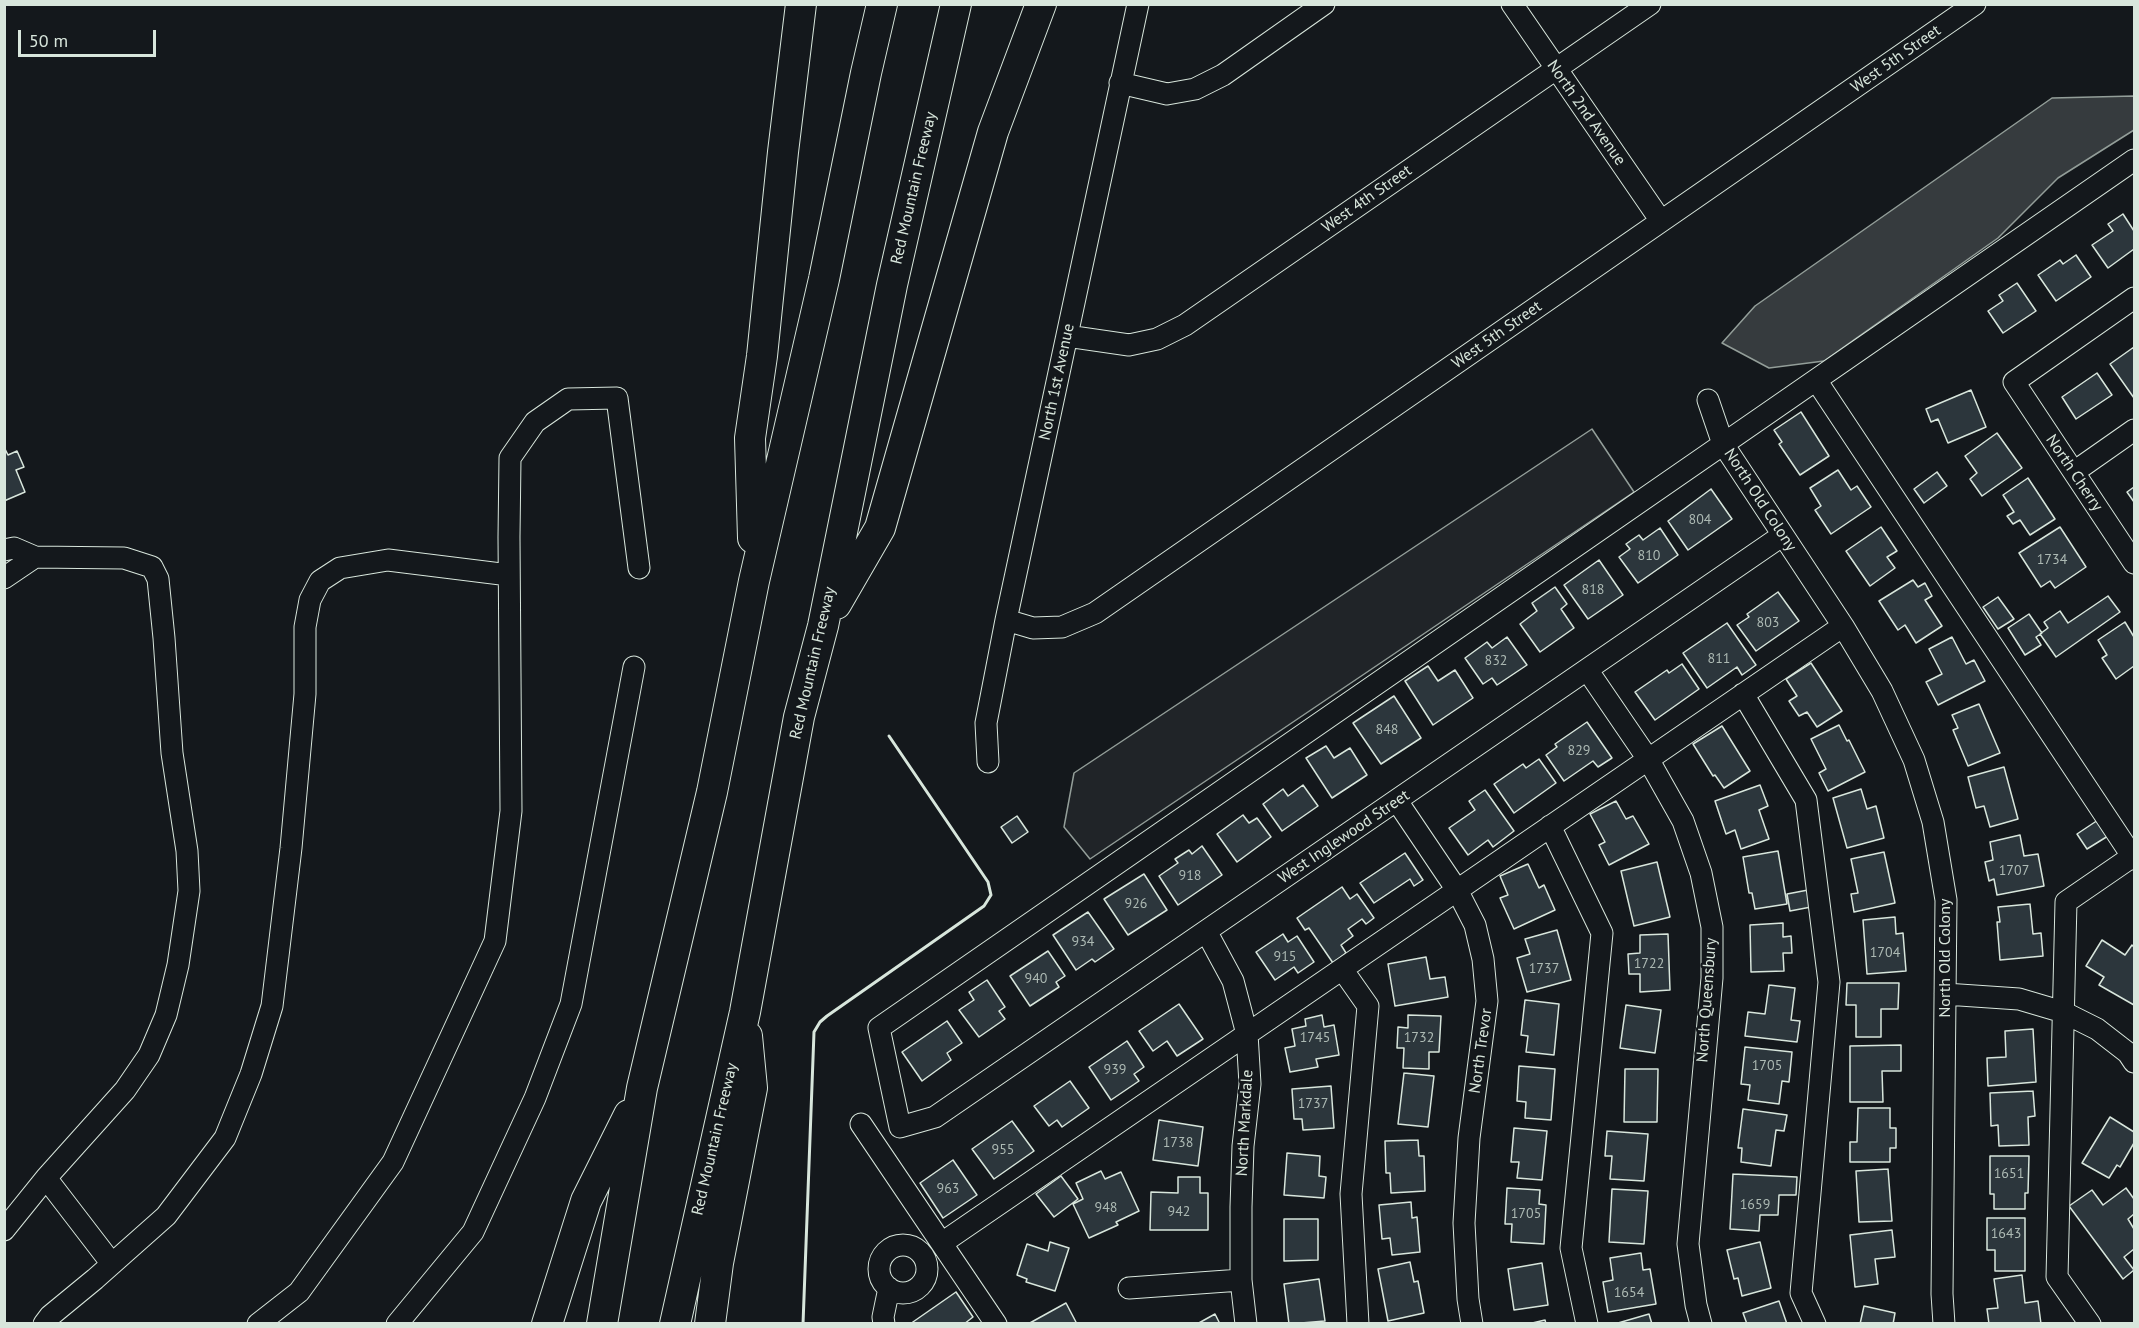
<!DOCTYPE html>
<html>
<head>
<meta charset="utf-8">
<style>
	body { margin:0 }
	#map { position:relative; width:2139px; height:1328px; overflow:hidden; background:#14181c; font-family:"PT Sans",sans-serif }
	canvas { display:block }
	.frame { position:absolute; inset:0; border:6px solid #d8e6dc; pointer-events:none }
	.scale { position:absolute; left:18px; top:30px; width:138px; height:27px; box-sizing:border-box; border:3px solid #d8e6dc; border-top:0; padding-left:8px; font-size:18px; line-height:21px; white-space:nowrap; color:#d8e6dc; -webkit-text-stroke:4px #14181c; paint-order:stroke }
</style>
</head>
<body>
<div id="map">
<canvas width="2139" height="1328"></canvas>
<div class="frame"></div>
<div class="scale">50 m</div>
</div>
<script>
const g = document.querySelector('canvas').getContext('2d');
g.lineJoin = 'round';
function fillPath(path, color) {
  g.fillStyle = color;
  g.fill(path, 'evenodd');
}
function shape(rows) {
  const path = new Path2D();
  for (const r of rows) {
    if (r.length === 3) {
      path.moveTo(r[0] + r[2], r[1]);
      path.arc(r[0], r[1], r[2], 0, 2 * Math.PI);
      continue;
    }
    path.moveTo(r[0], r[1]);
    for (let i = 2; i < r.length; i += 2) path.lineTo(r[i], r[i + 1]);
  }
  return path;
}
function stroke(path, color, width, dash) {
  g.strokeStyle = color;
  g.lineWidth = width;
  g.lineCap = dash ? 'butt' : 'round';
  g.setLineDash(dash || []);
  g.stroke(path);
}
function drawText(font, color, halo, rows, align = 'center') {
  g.font = font + ' "PT Sans",sans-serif';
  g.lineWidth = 4.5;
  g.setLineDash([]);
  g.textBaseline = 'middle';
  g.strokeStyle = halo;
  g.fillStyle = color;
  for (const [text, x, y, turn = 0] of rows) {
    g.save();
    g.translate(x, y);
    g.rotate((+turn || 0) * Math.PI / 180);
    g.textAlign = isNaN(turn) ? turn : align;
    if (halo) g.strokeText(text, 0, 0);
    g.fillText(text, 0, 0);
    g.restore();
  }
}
const green = shape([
	[1592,429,1634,492,1090,859,1064,827,1074,773,1592,429]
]);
fillPath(green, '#202428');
stroke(green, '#939e99', 1.5);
const water = shape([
	[2134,96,2134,130,2058,178,1998,238,1824,361,1769,368,1722,343,1755,306,2052,98,2134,96]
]);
fillPath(water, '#363b3e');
stroke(water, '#939e99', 1.5);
const building = shape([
	[2123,214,2134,231,2134,249,2108,268,2092,245,2113,231,2108,224,2123,214],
	[2076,255,2091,277,2056,301,2038,275,2060,260,2063,264,2076,255],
	[2017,283,2036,311,2003,333,1988,311,2003,301,1999,295,2017,283],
	[2134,347,2134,398,2110,364,2134,347],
	[2097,373,2112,395,2076,419,2062,397,2097,373],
	[1971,390,1986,427,1948,443,1938,419,1931,422,1926,409,1971,390],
	[1801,412,1829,456,1800,475,1779,444,1782,442,1774,430,1801,412],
	[1997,433,2022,468,1982,496,1970,479,1977,473,1965,456,1997,433],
	[4,447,8,455,17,451,24,467,16,470,25,492,4,501,4,447],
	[1838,470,1851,490,1857,486,1871,507,1831,534,1815,510,1821,506,1810,488,1838,470],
	[1937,472,1947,486,1924,503,1914,489,1937,472],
	[2028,478,2055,519,2030,535,2020,520,2013,524,2007,516,2014,512,2003,495,2028,478],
	[2134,487,2134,502,2127,492,2134,487],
	[1711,489,1732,519,1688,550,1668,521,1711,489],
	[1881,527,1897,551,1887,557,1895,568,1870,586,1846,551,1881,527],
	[2060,527,2086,567,2055,588,2050,581,2041,587,2019,553,2060,527],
	[1660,528,1678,555,1638,583,1619,557,1630,549,1626,544,1639,535,1643,540,1660,528],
	[1599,560,1623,595,1588,619,1564,585,1599,560],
	[1913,580,1918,587,1925,583,1932,596,1925,600,1942,626,1916,643,1905,625,1898,630,1879,601,1913,580],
	[1555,587,1567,604,1561,609,1574,628,1540,652,1520,624,1537,611,1532,603,1555,587],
	[1778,592,1799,621,1756,651,1737,625,1749,617,1747,614,1778,592],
	[2108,596,2120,612,2056,657,2040,634,2048,628,2044,622,2060,611,2068,623,2108,596],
	[1998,597,2014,619,1998,629,1983,607,1998,597],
	[2029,614,2042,633,2036,637,2041,645,2025,655,2008,628,2029,614],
	[2125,622,2134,637,2134,666,2116,679,2102,658,2107,655,2098,640,2125,622],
	[1727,623,1756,665,1742,675,1737,667,1707,688,1683,653,1727,623],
	[1507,637,1527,665,1497,685,1492,678,1483,684,1465,658,1487,642,1492,648,1507,637],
	[1952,637,1966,664,1974,660,1985,681,1938,705,1926,682,1942,674,1929,649,1952,637],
	[1811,663,1842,711,1817,727,1807,712,1799,716,1789,701,1797,696,1786,679,1811,663],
	[1682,664,1699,689,1655,720,1635,692,1667,670,1669,673,1682,664],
	[1428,666,1438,681,1455,670,1473,698,1433,725,1405,681,1428,666],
	[1394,696,1421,738,1381,764,1353,723,1394,696],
	[1979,704,2000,753,1968,766,1953,730,1958,728,1952,715,1979,704],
	[1587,722,1612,758,1598,767,1593,761,1564,781,1546,755,1557,747,1555,744,1587,722],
	[1839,725,1847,741,1849,740,1865,772,1828,791,1819,773,1826,769,1811,739,1839,725],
	[1722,726,1750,771,1724,788,1715,775,1713,776,1693,744,1722,726],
	[1326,746,1334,758,1350,748,1367,775,1332,798,1306,758,1326,746],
	[1539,759,1556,783,1514,813,1494,784,1523,764,1526,768,1539,759],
	[2004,767,2018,819,1990,827,1984,806,1976,808,1968,777,2004,767],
	[1303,785,1318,806,1282,831,1263,804,1283,789,1288,796,1303,785],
	[1760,785,1768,806,1759,810,1769,839,1741,849,1735,830,1726,834,1715,801,1760,785],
	[1861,789,1867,809,1876,806,1884,838,1847,848,1833,798,1861,789],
	[1485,790,1514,831,1493,847,1488,840,1468,855,1449,828,1475,810,1469,801,1485,790],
	[1616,801,1626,819,1633,816,1649,844,1609,865,1599,845,1605,842,1590,814,1616,801],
	[1243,815,1249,823,1257,818,1271,837,1237,862,1217,834,1243,815],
	[1017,816,1028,832,1012,843,1001,827,1017,816],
	[2098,820,2108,836,2087,849,2077,834,2098,820],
	[2020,835,2024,856,2038,854,2044,886,1997,895,1994,879,1989,881,1985,862,1993,860,1990,842,2020,835],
	[1202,846,1222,875,1178,905,1159,876,1178,863,1175,859,1189,850,1192,854,1202,846],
	[1778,851,1787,904,1755,909,1752,893,1749,893,1743,857,1778,851],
	[1884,852,1895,903,1854,912,1851,894,1858,893,1851,859,1884,852],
	[1405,853,1423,880,1414,886,1410,879,1374,903,1360,883,1405,853],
	[1657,862,1670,917,1634,926,1621,871,1657,862],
	[1528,864,1539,888,1544,885,1555,910,1514,929,1500,898,1508,895,1500,876,1528,864],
	[1144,874,1167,910,1128,935,1104,899,1144,874],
	[1342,887,1350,899,1357,894,1374,918,1366,924,1362,919,1348,929,1353,936,1341,945,1346,953,1333,963,1309,928,1305,930,1297,918,1342,887],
	[1808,890,1811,907,1790,911,1787,894,1808,890],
	[2030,904,2033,934,2041,933,2043,956,2000,960,1997,922,2000,922,1998,907,2030,904],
	[1088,912,1114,949,1095,962,1092,959,1076,970,1053,935,1088,912],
	[1895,917,1896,934,1903,933,1906,971,1867,974,1863,920,1895,917],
	[1783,923,1783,937,1791,936,1792,953,1783,953,1784,971,1751,972,1750,925,1783,923],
	[1557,930,1571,980,1527,992,1517,958,1530,954,1525,939,1557,930],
	[1283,934,1288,942,1297,936,1314,962,1298,973,1294,967,1275,980,1256,952,1283,934],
	[1668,934,1670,990,1640,992,1640,974,1629,974,1628,954,1640,953,1640,935,1668,934],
	[2102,940,2125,955,2132,945,2134,947,2134,1005,2099,985,2104,977,2086,966,2102,940],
	[1048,951,1065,976,1056,982,1059,987,1030,1006,1010,976,1048,951],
	[1426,957,1430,979,1445,977,1448,997,1395,1006,1388,964,1426,957],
	[987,980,1005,1007,999,1011,1005,1019,979,1037,959,1010,974,1000,969,992,987,980],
	[1847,983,1899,983,1898,1009,1881,1009,1881,1037,1856,1037,1856,1005,1846,1005,1847,983],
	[1769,985,1795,988,1791,1020,1800,1021,1797,1042,1745,1036,1748,1012,1765,1014,1769,985],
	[1525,1000,1559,1004,1554,1055,1526,1052,1528,1036,1521,1035,1525,1000],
	[1179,1004,1203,1039,1177,1056,1167,1041,1153,1051,1139,1031,1179,1004],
	[1626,1005,1661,1010,1655,1053,1620,1048,1626,1005],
	[1322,1015,1324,1027,1334,1025,1339,1055,1316,1059,1318,1067,1290,1072,1285,1048,1295,1046,1292,1029,1306,1026,1305,1019,1322,1015],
	[1408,1015,1441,1016,1439,1052,1429,1052,1429,1069,1403,1068,1404,1048,1397,1048,1398,1027,1408,1028,1408,1015],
	[947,1021,962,1043,947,1053,951,1060,922,1081,902,1052,947,1021],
	[2033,1029,2036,1082,1988,1086,1987,1058,2006,1057,2005,1031,2033,1029],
	[1127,1041,1144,1067,1134,1074,1139,1081,1111,1100,1089,1067,1127,1041],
	[1901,1045,1901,1071,1882,1071,1883,1102,1850,1102,1850,1046,1901,1045],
	[1745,1047,1792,1052,1789,1082,1782,1081,1779,1104,1748,1100,1750,1085,1741,1084,1745,1047],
	[1519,1066,1555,1069,1551,1120,1525,1118,1526,1102,1517,1101,1519,1066],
	[1625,1069,1658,1069,1657,1122,1624,1122,1625,1069],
	[1404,1073,1434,1076,1428,1127,1398,1124,1404,1073],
	[1070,1081,1089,1108,1062,1127,1057,1120,1049,1126,1034,1106,1070,1081],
	[1331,1086,1334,1128,1303,1130,1302,1119,1294,1119,1292,1089,1331,1086],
	[2033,1091,2035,1116,2028,1117,2029,1145,1999,1146,1998,1125,1991,1126,1990,1093,2033,1091],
	[1858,1108,1890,1108,1890,1128,1896,1128,1896,1148,1890,1148,1890,1162,1850,1162,1850,1142,1857,1142,1858,1108],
	[1743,1109,1787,1115,1784,1131,1776,1130,1771,1166,1741,1162,1742,1148,1738,1148,1743,1109],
	[2110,1117,2134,1132,2134,1143,2120,1167,2117,1165,2109,1178,2082,1163,2110,1117],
	[1159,1120,1203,1127,1198,1166,1153,1160,1159,1120],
	[1012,1121,1034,1151,994,1179,972,1149,1012,1121],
	[1514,1128,1547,1131,1542,1180,1517,1178,1519,1162,1511,1162,1514,1128],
	[1607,1131,1648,1134,1644,1181,1610,1179,1612,1156,1605,1156,1607,1131],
	[1418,1140,1419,1156,1424,1156,1425,1191,1391,1193,1390,1173,1386,1173,1385,1141,1418,1140],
	[1287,1153,1320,1156,1319,1176,1326,1177,1324,1198,1284,1195,1287,1153],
	[1990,1156,2029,1156,2028,1193,2025,1193,2025,1209,1994,1209,1994,1194,1990,1194,1990,1156],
	[953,1160,977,1195,943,1218,920,1183,953,1160],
	[1888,1169,1892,1221,1859,1222,1856,1171,1888,1169],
	[1101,1171,1105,1179,1121,1172,1139,1211,1116,1222,1118,1225,1089,1238,1073,1204,1083,1199,1076,1183,1101,1171],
	[1733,1174,1797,1177,1796,1195,1779,1195,1778,1215,1760,1215,1759,1231,1730,1229,1733,1174],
	[1061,1176,1078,1199,1054,1217,1036,1194,1061,1176],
	[1178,1177,1200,1177,1200,1193,1208,1193,1208,1230,1150,1230,1151,1192,1178,1193,1178,1177],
	[1507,1188,1540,1190,1539,1204,1546,1205,1544,1244,1511,1242,1512,1224,1505,1224,1507,1188],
	[2126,1188,2134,1199,2134,1214,2128,1219,2134,1229,2134,1249,2124,1257,2134,1270,2123,1279,2069,1206,2092,1190,2103,1205,2126,1188],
	[1612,1189,1648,1191,1644,1244,1609,1242,1612,1189],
	[1411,1202,1412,1218,1417,1217,1420,1252,1392,1255,1390,1238,1382,1239,1379,1205,1411,1202],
	[1987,1218,2025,1218,2025,1271,1995,1271,1995,1250,1987,1250,1987,1218],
	[1284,1219,1318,1219,1318,1260,1284,1261,1284,1219],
	[1892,1230,1895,1257,1875,1259,1878,1284,1855,1287,1850,1235,1892,1230],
	[1050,1242,1069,1248,1055,1291,1026,1282,1027,1279,1017,1275,1027,1244,1048,1251,1050,1242],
	[1760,1242,1771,1288,1742,1296,1738,1278,1734,1279,1727,1250,1760,1242],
	[1641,1253,1643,1270,1650,1269,1656,1304,1608,1312,1603,1282,1613,1280,1610,1258,1641,1253],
	[1410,1262,1414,1282,1418,1281,1424,1313,1388,1321,1378,1269,1410,1262],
	[1542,1263,1548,1305,1514,1310,1508,1269,1542,1263],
	[2022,1275,2025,1303,2038,1301,2041,1324,1989,1324,1987,1309,1998,1308,1994,1279,2022,1275],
	[1319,1279,1325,1321,1289,1324,1284,1284,1319,1279],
	[956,1292,973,1317,964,1324,910,1324,956,1292],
	[1779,1301,1787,1324,1747,1324,1743,1313,1779,1301],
	[1066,1303,1077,1324,1028,1324,1066,1303],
	[1864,1306,1895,1313,1893,1324,1860,1324,1864,1306],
	[1215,1314,1220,1324,1197,1324,1215,1314],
	[1649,1314,1652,1324,1618,1324,1618,1323,1649,1314],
	[1545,1320,1546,1324,1528,1324,1545,1320]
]);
fillPath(building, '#2c363c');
stroke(building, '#d8e6dc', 1.5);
const minor = shape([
	[1512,4,1661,221],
	[1120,83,1167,94,1195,89,1223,75,1324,4],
	[2134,298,2014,382,2134,563],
	[1067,336,1129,345,1157,339,1185,325,1650,4],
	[1816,380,2134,859],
	[1708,400,1723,444,1843,626,1882,691,1914,760,1933,822,1946,900,1942,1294,1944,1324],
	[2074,472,2134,430],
	[1783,535,935,1117,900,1127,879,1028,2134,160],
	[4,550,14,548,35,557],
	[4,578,35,557,124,558,152,567,158,579,164,638,172,753,187,851,189,891,178,965,166,1015,149,1055,125,1090,46,1178,4,1230],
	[1006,620,1033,628,1062,627,1095,613,1975,4],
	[1588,671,1648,759,1683,821,1701,873,1712,927,1712,978,1688,1244,1696,1305,1701,1324],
	[1743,694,1806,800,1829,982,1801,1293,1815,1324],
	[988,762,986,723,1006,620,1138,4],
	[1397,801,1457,890,1475,925,1483,959,1487,1001,1469,1138,1464,1223,1468,1299,1472,1324],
	[1550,826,1602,933,1571,1248,1587,1324],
	[1206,931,1233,981,1247,1034,1250,1084,1243,1146,1241,1207,1241,1280,1246,1324],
	[1342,969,1368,1006,1351,1194,1358,1324],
	[1945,994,2019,999,2063,1012,2097,1029,2128,1053,2134,1062],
	[861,1124,996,1324],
	[46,1178,112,1264],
	[942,1243,1843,626],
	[903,1269,24],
	[1129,1288,1241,1280],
	[44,1324,50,1316,95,1279,166,1216,225,1138,251,1074,272,1006,291,848,305,694,305,627,310,600,320,581,340,568,388,560,509,575],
	[258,1324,299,1292,393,1162,495,941,511,811,509,537,510,458,535,422,568,399,617,398,639,568],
	[397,1324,473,1232,535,1098,571,1004,634,667],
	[884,1324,883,1317,889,1288],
	[2090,1324,2057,1277,2066,902,2133,856]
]);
const highway = shape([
	[753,538,750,438,762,356,783,152,801,4],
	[836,604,880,528,993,132,1041,4],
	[547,1324,586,1201,629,1115],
	[602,1324,642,1088,712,792,754,581,824,279,866,73,882,4],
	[675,1324,745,1012,799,717,823,626,892,285,956,4],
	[710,1324,718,1263,752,1088,747,1036]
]);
stroke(minor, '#d8e6dc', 23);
stroke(highway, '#d8e6dc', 32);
stroke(minor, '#14181c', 21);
stroke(highway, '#14181c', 30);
stroke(shape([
	[803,1324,814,1032,820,1022,827,1016,984,906,991,895,988,882,889,736]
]), '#d8e6dc', 3);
drawText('14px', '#adbab4', null, [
	["804",1700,520],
	["810",1649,556],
	["1734",2052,560],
	["818",1593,590],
	["803",1768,623],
	["811",1719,659],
	["832",1496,661],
	["848",1387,730],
	["829",1579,751],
	["1707",2014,871],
	["918",1190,876],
	["926",1136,904],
	["934",1083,942],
	["1704",1885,953],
	["915",1285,957],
	["1722",1649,964],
	["1737",1544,969],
	["940",1036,979],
	["1745",1315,1038],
	["1732",1419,1038],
	["1705",1767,1066],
	["939",1115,1070],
	["1737",1313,1104],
	["1738",1178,1143],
	["955",1003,1150],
	["1651",2009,1174],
	["963",948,1189],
	["1659",1755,1205],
	["948",1106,1208],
	["942",1179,1212],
	["1705",1526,1214],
	["1643",2006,1234],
	["1654",1629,1293]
]);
drawText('16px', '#d8e6dc', '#14181c', [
	["West 5th Street",1896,59,-35],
	["North 2nd Avenue",1586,113,55],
	["Red Mountain Freeway",914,188,-77],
	["West 4th Street",1367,199,-35],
	["West 5th Street",1497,335,-35],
	["North 1st Avenue",1057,382,-78],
	["North Cherry",2074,473,56],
	["North Old Colony",1760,500,57],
	["Red Mountain Freeway",813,663,-77],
	["West Inglewood Street",1344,837,-34],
	["North Old Colony",1945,958,-90],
	["North Queensbury",1707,1000,-86],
	["North Trevor",1481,1051,-82],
	["North Markdale",1245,1123,-87],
	["Red Mountain Freeway",715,1139,-77]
]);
</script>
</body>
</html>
